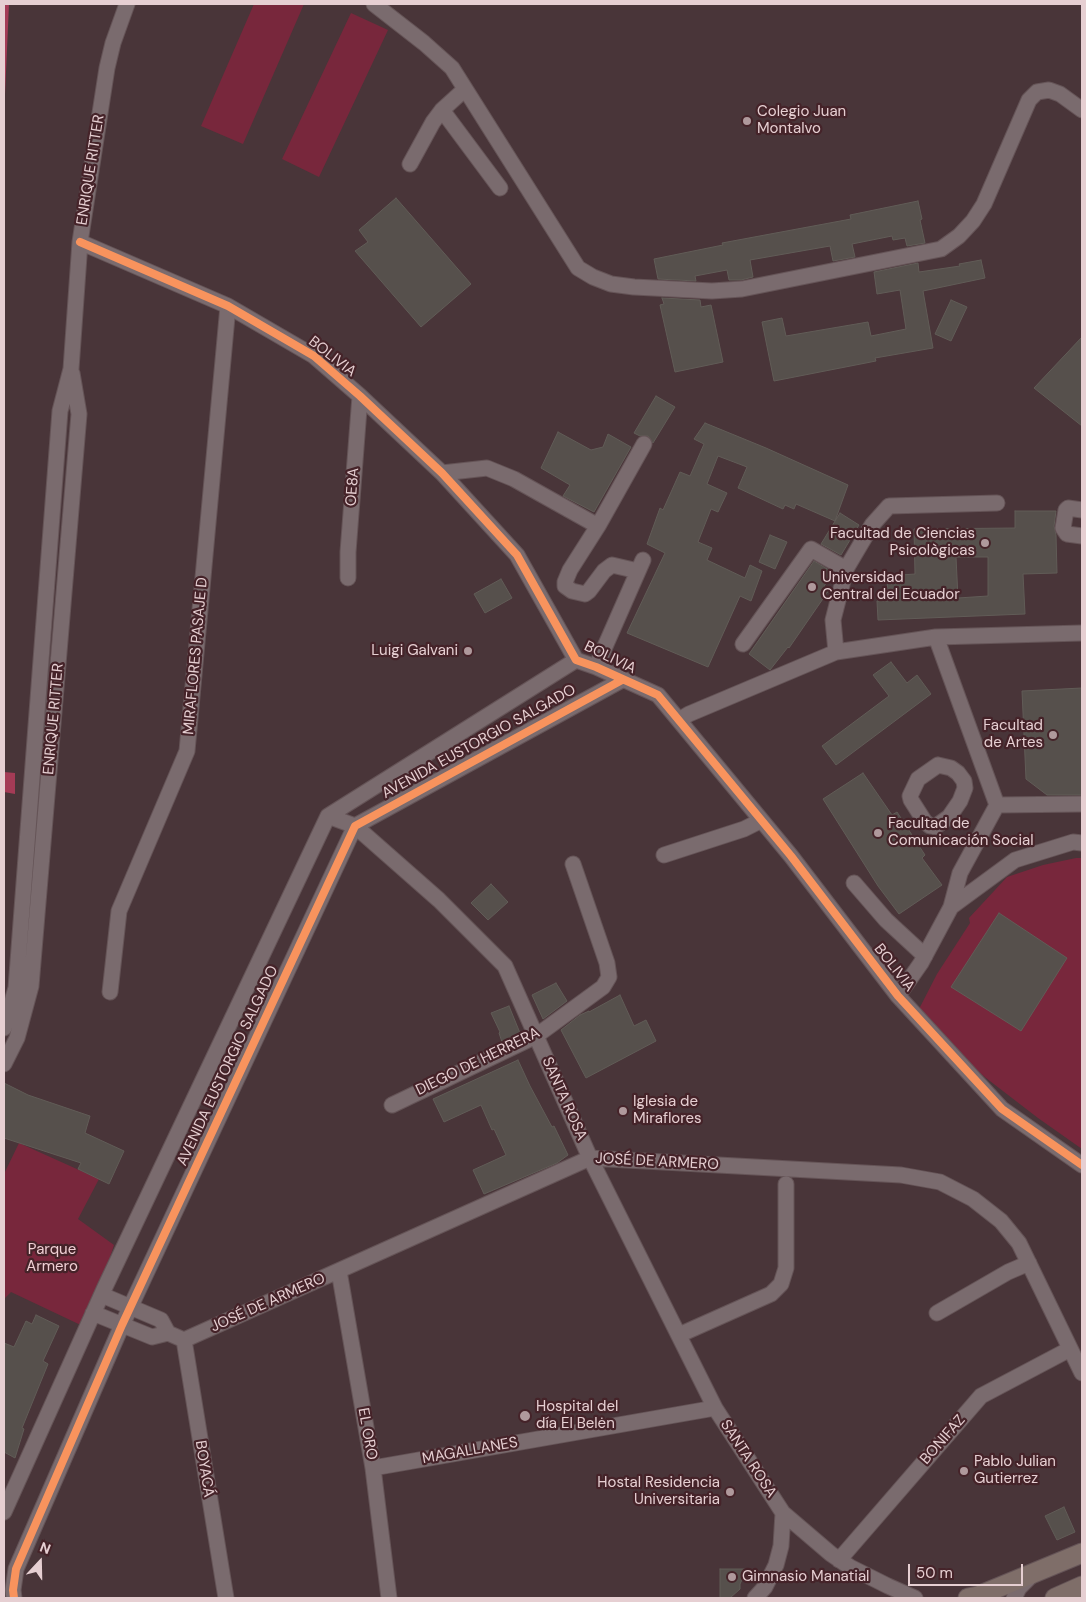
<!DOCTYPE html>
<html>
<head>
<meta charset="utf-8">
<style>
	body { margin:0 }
	#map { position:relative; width:1086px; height:1602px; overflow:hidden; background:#493539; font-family:"DM Sans",sans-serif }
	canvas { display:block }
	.frame { position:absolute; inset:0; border:5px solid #e6cfd2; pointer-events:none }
	.north { position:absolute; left:15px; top:1537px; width:50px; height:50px; -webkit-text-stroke:4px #452329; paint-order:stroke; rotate:21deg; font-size:14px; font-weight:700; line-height:20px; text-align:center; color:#e6cfd2 }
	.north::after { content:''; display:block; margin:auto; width:18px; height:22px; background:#e6cfd2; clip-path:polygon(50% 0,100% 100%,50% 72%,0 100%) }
	.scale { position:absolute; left:908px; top:1564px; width:115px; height:22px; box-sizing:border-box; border:2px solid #e6cfd2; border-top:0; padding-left:6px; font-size:15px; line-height:18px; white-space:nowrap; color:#e6cfd2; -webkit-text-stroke:4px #452329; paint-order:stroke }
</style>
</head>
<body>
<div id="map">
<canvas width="1086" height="1602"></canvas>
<div class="frame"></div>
<div class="north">N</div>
<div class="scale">50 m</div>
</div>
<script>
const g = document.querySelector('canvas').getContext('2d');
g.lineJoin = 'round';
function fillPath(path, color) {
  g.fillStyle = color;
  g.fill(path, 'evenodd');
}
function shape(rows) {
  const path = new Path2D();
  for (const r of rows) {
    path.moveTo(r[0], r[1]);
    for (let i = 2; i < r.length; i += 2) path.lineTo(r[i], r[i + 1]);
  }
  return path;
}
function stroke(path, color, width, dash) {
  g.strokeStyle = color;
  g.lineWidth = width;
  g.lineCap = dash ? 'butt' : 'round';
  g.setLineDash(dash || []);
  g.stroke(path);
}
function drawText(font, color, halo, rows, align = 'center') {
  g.font = font + ' "DM Sans",sans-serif';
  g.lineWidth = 4.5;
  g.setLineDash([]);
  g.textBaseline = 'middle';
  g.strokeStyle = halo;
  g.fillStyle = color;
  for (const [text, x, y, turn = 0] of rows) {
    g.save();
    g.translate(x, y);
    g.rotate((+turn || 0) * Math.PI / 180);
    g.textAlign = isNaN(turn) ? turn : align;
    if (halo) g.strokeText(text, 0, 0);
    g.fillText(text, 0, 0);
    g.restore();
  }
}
fillPath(shape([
	[254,4,304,4,243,144,201,126],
	[351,13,388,30,319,177,282,159],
	[1076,858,1082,858,1082,1149,1038,1118,986,1078,947,1045,919,1009,937,974,970,923,969,918,1007,877,1043,865],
	[19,1143,99,1179,78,1219,114,1245,87,1328,11,1292,4,1299,4,1174]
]), '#78273c');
fillPath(shape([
	[4,4,9,4,4,117],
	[4,772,15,773,15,794,4,792]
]), '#a43b56');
const building = shape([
	[396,198,471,284,421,327,355,251,368,242,359,230,396,198],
	[918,201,922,219,920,220,925,243,907,246,905,238,893,240,892,236,852,244,855,257,833,261,830,246,750,260,753,277,741,280,729,280,727,270,695,276,696,281,658,279,654,259,723,245,722,243,851,219,850,215,918,201],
	[981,260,985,278,923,291,933,348,875,358,876,361,774,381,762,322,782,318,786,336,868,322,871,336,906,329,900,290,877,294,874,272,918,263,919,272,960,266,959,264,981,260],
	[662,298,700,300,701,307,711,305,723,362,675,372,660,305,664,304,662,298],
	[951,300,967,307,951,341,935,334,951,300],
	[1082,337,1082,426,1034,388,1082,337],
	[656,396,675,407,653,443,648,436,640,436,634,433,656,396],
	[705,423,766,448,848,485,835,521,796,504,794,509,785,505,783,509,738,488,747,467,718,456,707,484,727,493,718,512,711,509,698,542,712,548,707,560,745,578,750,565,762,571,751,601,740,596,708,667,627,633,665,553,647,544,660,508,663,510,680,472,690,476,704,444,694,439,705,423],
	[558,432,591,450,603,447,608,434,631,447,594,512,563,496,570,485,541,468,558,432],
	[1015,511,1056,511,1054,526,1056,535,1057,573,1023,574,1025,614,878,620,877,601,888,601,887,576,915,574,914,529,1015,528,1015,511],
	[956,557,988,557,988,596,958,598,956,557],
	[840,513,859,525,841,555,821,544,840,513],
	[770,535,787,542,775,569,759,562,770,535],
	[814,561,834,573,824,586,829,590,789,648,788,647,770,670,749,654,814,561],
	[501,579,512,598,485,613,474,594,501,579],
	[891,662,907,683,917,675,931,694,836,765,822,746,889,696,873,675,891,662],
	[1082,688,1082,795,1047,795,1026,779,1022,691,1082,688],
	[863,773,892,815,897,812,925,855,922,858,942,885,899,914,878,886,823,799,863,773],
	[491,884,508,902,488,920,471,903,491,884],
	[999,913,1067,958,1021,1031,951,987,999,913],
	[556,983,567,1001,543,1019,532,995,556,983],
	[620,995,634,1026,646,1020,656,1041,586,1078,561,1030,580,1015,589,1011,589,1012,620,995],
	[509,1006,520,1033,502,1042,499,1033,500,1032,491,1013,509,1006],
	[518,1060,530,1086,552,1127,554,1126,568,1155,557,1163,484,1194,473,1170,506,1155,494,1129,492,1130,481,1105,444,1122,433,1099,518,1060],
	[4,1083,28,1095,90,1116,85,1133,124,1151,109,1184,78,1169,81,1163,4,1138,4,1083],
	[36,1315,59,1326,43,1361,48,1364,22,1428,24,1429,15,1458,4,1452,4,1343,14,1347,26,1321,32,1324,36,1315],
	[1064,1507,1075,1532,1057,1540,1045,1516,1064,1507],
	[720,1569,747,1569,740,1584,740,1589,730,1598,720,1598,720,1569]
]);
fillPath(building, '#56504c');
stroke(building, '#615c57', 1);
const minor = shape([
	[374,4,424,43,452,68,578,268,593,277,611,284,634,287,712,291,742,289,941,249,959,236,973,221,984,204,1029,100,1037,92,1049,90,1060,94,1082,110],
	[442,110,500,188],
	[410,164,433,122,442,110,464,90],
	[80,242,228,306,314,356,360,396,442,473,517,555,576,660,596,667,658,695,791,856,898,996,1002,1109,1082,1165],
	[442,473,487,468,514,479,598,526],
	[1082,510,1068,508,1066,510,1063,528,1067,534,1082,536],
	[638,571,612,565,604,571,589,591,585,594,572,591,565,586,565,582,570,570,598,526,644,444],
	[348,578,348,552,360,396],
	[936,637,997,805,960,873,951,907],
	[743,644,811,549,846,569],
	[836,652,833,620,846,569,872,525,889,506,997,503],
	[596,667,643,560],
	[679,720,689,714,836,652,936,637,1082,633],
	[938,765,951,768,958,773,964,781,965,788,960,801,949,817,935,827,930,826,925,822,911,800,910,796,918,779,938,765],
	[997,805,1082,804],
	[328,816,355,826,439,900,505,966,590,1158,715,1408,783,1513,831,1554,850,1567,888,1586,915,1598],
	[664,855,744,829,760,821],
	[854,883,886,920,925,956],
	[110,992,119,911,187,751,228,306],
	[898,996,921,963,951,907,1015,860,1073,842,1082,843],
	[4,1028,16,988,60,411,71,369,80,242,107,68,113,43,127,4],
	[4,1064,17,1038,31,986,79,414,72,373],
	[392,1105,536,1036,603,987,609,977,607,963,573,864],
	[339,1271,373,1468,389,1598],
	[102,1295,161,1320,168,1333],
	[93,1313,152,1337,168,1333,184,1340],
	[937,1313,1008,1272,1029,1263],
	[679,1335,771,1294,781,1284,786,1268,786,1184],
	[184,1340,590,1158,901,1175,940,1182,973,1199,1001,1221,1019,1243,1082,1373],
	[184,1340,226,1598],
	[373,1468,715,1408],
	[4,1512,105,1287,328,816,576,660],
	[839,1560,981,1396,1070,1349],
	[14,1598,13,1590,16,1569,122,1325,355,826,622,680],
	[755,1598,765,1587,776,1565,781,1546,783,1513],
	[1014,1598,1019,1588,1031,1576]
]);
const major = shape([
	[968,1598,978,1596,1082,1553],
	[1055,1598,1082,1586]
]);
stroke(minor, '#655457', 17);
stroke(major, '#655457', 21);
stroke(minor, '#7a6b6e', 15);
stroke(major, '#7f6e69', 19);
stroke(shape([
	[80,242,228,306,314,356,360,396,442,473,517,555,576,660,596,667,658,695,791,856,898,996,1002,1109,1082,1165],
	[14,1598,13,1590,16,1569,122,1325,355,826,622,680]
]), '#f8935d', 8);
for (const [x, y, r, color] of [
	[747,121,5,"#af999c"],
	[985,543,5,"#af999c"],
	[812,587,5,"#af999c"],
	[468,651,5,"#af999c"],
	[1053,735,5,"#af999c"],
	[878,833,5,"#af999c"],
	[623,1111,5,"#af999c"],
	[525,1416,6,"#af999c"],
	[964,1471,5,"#af999c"],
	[730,1492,5,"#af999c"],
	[732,1577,5,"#af999c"]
]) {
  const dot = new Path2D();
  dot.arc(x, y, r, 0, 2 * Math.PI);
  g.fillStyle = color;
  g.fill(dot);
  stroke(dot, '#452329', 2);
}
drawText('15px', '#e6cfd2', '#452329', [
	["Colegio Juan",757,112],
	["Montalvo",757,129],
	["Facultad de Ciencias",975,534,"right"],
	["Psicològicas",975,551,"right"],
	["Universidad",822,578],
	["Central del Ecuador",822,595],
	["Luigi Galvani",458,651,"right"],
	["Facultad",1043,726,"right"],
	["de Artes",1043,743,"right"],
	["Facultad de",888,824],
	["Comunicación Social",888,841],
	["Iglesia de",633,1102],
	["Miraflores",633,1119],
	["Hospital del",536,1407],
	["día El Belėn",536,1424],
	["Pablo Julian",974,1462],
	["Gutierrez",974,1479],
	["Hostal Residencia",720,1483,"right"],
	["Universitaria",720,1500,"right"],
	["Gimnasio Manatial",742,1577]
], 'left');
drawText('15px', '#e6cfd2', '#452329', [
	["ENRIQUE RITTER",91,170,-81],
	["BOLIVIA",332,357,38],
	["OE8A",353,487,-86],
	["MIRAFLORES PASAJE D",196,656,-85],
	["BOLIVIA",610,658,26],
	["ENRIQUE RITTER",54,719,-85],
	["AVENIDA EUSTORGIO SALGADO",479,742,-29],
	["BOLIVIA",894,968,52],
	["DIEGO DE HERRERA",478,1062,-26],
	["AVENIDA EUSTORGIO SALGADO",228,1066,-65],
	["SANTA ROSA",564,1099,66],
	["JOSÉ DE ARMERO",657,1162,3],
	["JOSÉ DE ARMERO",268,1303,-24],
	["EL ORO",367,1434,80],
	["BONIFAZ",943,1440,-49],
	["MAGALLANES",470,1451,-10],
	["SANTA ROSA",748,1459,57],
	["BOYACÁ",204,1469,81]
]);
drawText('15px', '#f0cfd4', '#452329', [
	["Parque",52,1250],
	["Armero",52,1267]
]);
</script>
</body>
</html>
